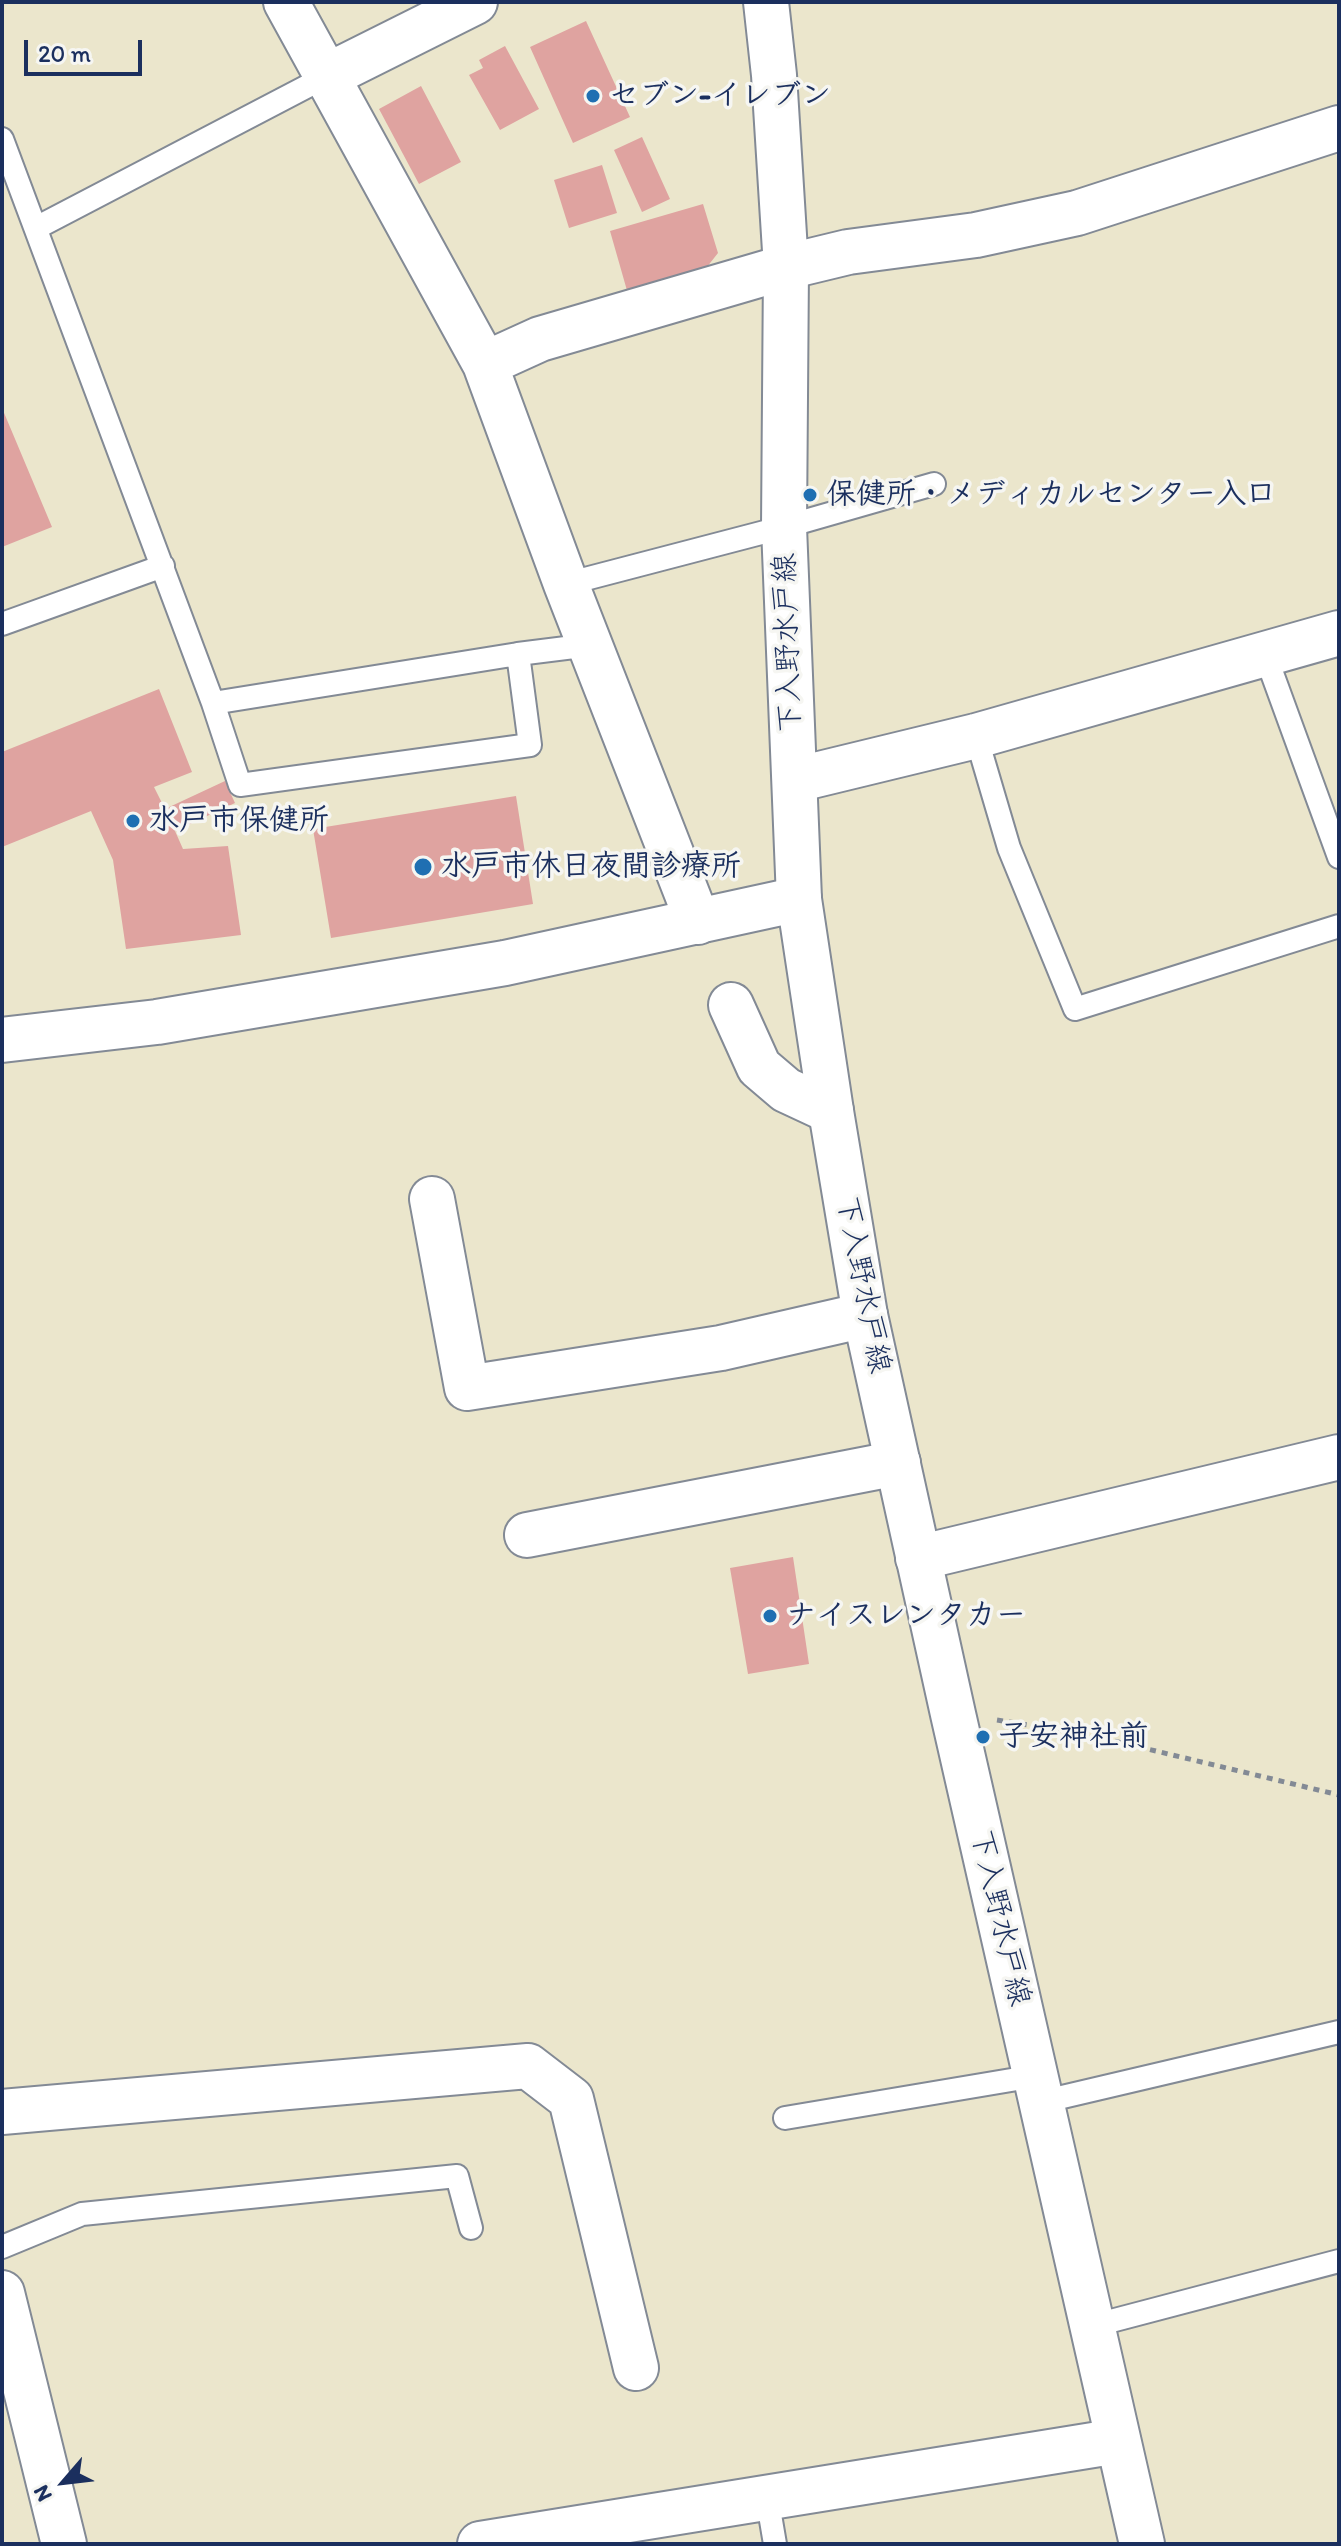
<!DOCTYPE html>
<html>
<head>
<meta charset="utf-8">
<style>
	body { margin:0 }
	#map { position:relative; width:1341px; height:2546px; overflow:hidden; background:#ebe6cc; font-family:Itim,sans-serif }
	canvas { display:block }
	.frame { position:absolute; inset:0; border:4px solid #1b2f5e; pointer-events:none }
	.north { position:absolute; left:24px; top:2442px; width:80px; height:80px; -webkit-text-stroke:6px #f6f6f2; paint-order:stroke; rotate:242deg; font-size:22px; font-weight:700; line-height:32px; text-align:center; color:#1b2f5e }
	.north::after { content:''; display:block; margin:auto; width:28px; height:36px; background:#1b2f5e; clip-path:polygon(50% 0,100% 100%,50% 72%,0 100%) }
	.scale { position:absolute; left:24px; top:40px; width:118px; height:36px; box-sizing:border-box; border:4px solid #1b2f5e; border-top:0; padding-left:10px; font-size:24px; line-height:28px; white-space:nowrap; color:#1b2f5e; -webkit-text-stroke:6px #f6f6f2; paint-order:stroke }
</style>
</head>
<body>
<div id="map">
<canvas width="1341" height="2546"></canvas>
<div class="frame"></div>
<div class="north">N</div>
<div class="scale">20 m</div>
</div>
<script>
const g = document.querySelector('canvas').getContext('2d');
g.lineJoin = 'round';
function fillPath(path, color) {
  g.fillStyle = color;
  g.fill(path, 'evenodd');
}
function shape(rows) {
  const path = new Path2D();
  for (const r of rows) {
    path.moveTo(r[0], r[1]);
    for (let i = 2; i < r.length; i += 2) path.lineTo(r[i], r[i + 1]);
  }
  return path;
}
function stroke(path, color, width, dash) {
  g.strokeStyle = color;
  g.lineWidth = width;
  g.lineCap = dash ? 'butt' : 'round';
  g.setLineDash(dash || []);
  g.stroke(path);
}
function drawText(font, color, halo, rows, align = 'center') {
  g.font = font + ' Itim,"Klee One",sans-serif';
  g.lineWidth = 7;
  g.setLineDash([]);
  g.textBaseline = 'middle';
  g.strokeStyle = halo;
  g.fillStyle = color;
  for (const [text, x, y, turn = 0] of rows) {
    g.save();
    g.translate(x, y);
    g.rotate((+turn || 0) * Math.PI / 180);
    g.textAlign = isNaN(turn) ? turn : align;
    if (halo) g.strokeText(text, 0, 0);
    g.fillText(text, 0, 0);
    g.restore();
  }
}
fillPath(shape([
	[586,21,630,117,573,143,530,47],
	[505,46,539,109,500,130,469,75,483,68,479,60],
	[421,86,461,162,419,184,379,109],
	[642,137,670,199,642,212,614,150],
	[602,165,617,213,569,228,554,180],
	[703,204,718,253,703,272,628,294,610,231],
	[2,408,52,527,2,547],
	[159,689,192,772,154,787,165,809,225,781,235,803,175,831,183,849,228,846,241,935,126,949,113,860,91,811,2,847,2,752],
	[516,796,533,904,331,938,313,829],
	[793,1557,809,1664,748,1674,730,1568]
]), '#dfa3a0');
const service = shape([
	[2,139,213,703,518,654,590,645],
	[36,228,327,76],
	[566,584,784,527,934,484],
	[2,624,163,566],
	[1265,654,1339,857],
	[213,703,240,785,530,745,518,654],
	[976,736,1009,848,1075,1009,1339,926],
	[1041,2102,1339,2032],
	[785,2118,1035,2076],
	[2,2247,82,2214,457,2176,471,2228],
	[1092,2326,1339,2261],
	[767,2497,775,2544]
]);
const minor = shape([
	[286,2,485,364,566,584,698,922],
	[327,76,475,2],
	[485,364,540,339,786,267],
	[795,780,976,736,1339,633],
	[731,1005,759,1067,786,1090,831,1111],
	[432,1199,467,1388,721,1348,865,1315],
	[527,1535,898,1463],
	[2,2112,528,2066,571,2099,636,2368],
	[2,2293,64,2544],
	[480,2544,1118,2441]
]);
const tertiary = shape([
	[786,267,848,252,976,235,1077,213,1339,128],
	[2,1040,157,1022,505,963,799,899],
	[918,1558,1339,1457]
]);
const secondary = shape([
	[766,2,774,75,786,267,784,527,799,899,831,1111,865,1315,953,1714,1142,2544]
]);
stroke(service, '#838a95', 26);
stroke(minor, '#838a95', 48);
stroke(tertiary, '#838a95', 48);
stroke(secondary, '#838a95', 48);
stroke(shape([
	[997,1720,1085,1734,1339,1795]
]), '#838a95', 5, [6, 6]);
stroke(service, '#fff', 22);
stroke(minor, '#fff', 44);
stroke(tertiary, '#fff', 44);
stroke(secondary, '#fff', 44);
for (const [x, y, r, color] of [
	[593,96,8,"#1f6fb2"],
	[810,495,8,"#1f6fb2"],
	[133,821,8,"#1f6fb2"],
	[423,867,10,"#1f6fb2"],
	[770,1616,8,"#1f6fb2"],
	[983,1737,8,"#1f6fb2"]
]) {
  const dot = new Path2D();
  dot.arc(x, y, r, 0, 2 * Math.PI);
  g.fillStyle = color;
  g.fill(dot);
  stroke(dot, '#f6f6f2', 3);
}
drawText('bold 30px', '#1b2f5e', '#f6f6f2', [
	["セブン-イレブン",609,96],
	["保健所・メディカルセンター入口",826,495],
	["水戸市保健所",149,821],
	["水戸市休日夜間診療所",441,867],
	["ナイスレンタカー",786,1616],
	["子安神社前",999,1737]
], 'left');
drawText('30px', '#1b2f5e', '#f6f6f2', [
	["下入野水戸線",789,643,-92],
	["下入野水戸線",862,1285,79],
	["下入野水戸線",999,1918,77]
]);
</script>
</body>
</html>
